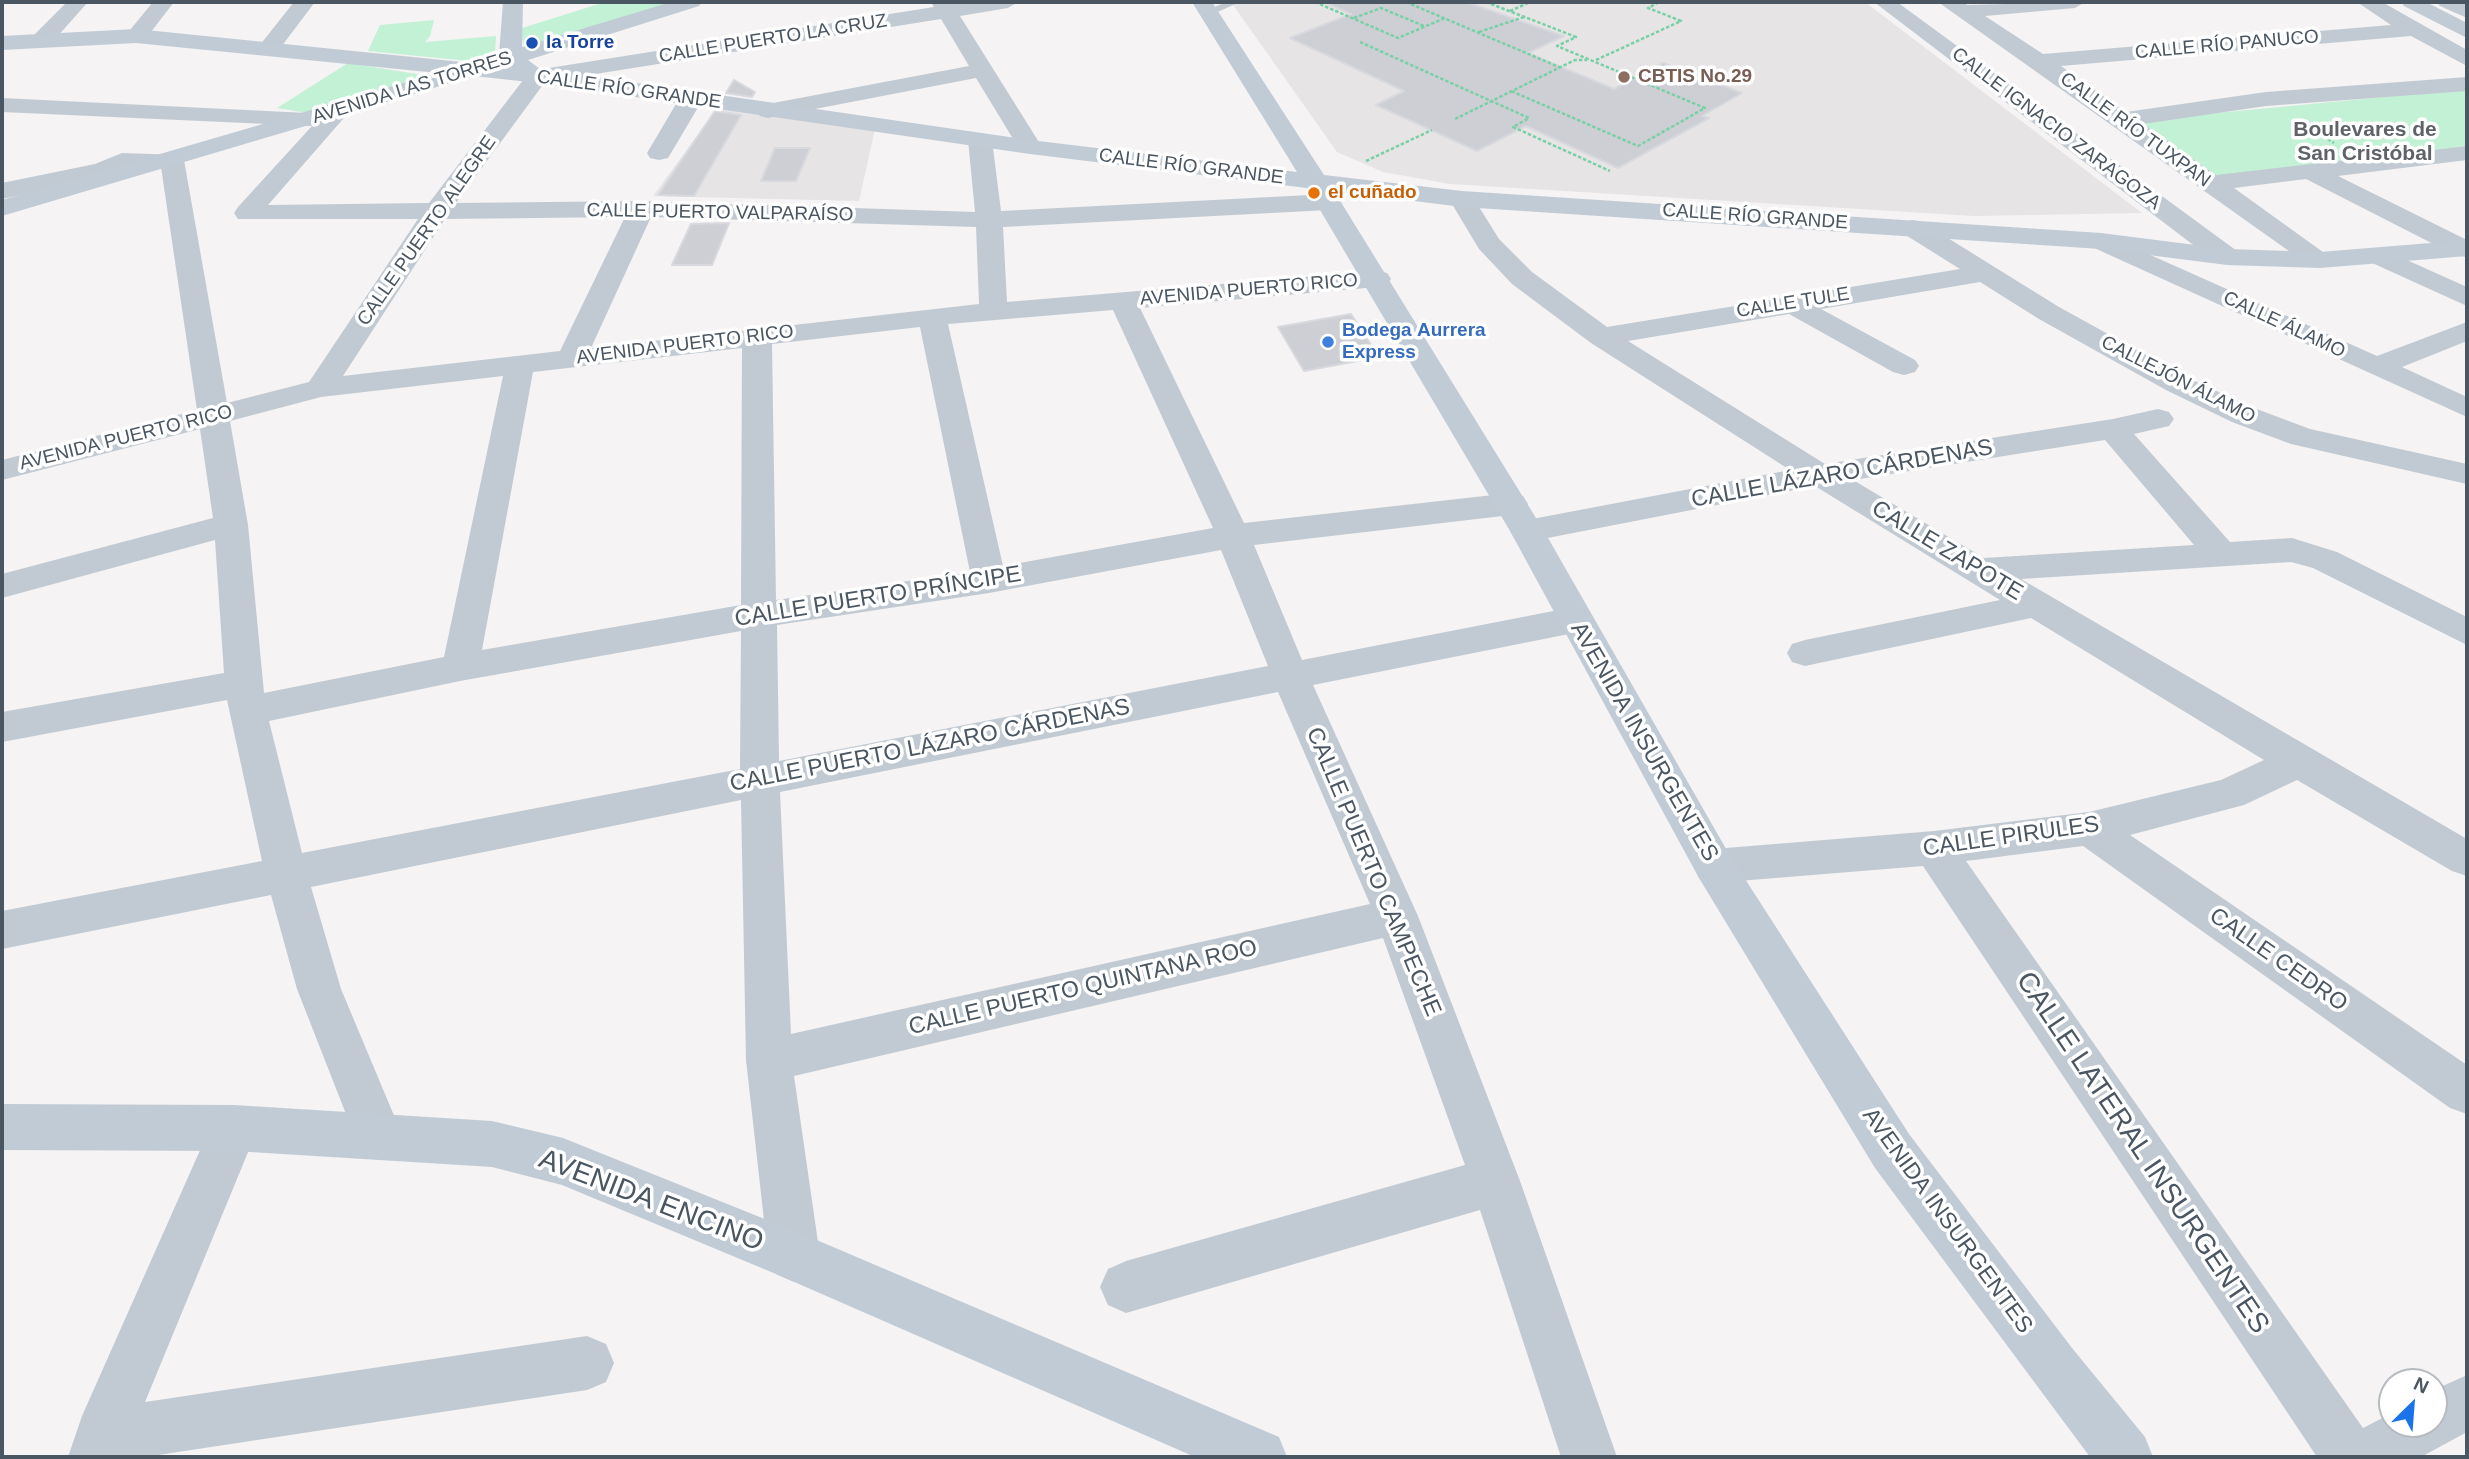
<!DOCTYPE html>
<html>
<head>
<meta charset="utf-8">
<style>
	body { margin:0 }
	#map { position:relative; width:2469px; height:1459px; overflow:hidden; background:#f5f3f3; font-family:Arial,sans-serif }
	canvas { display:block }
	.frame { position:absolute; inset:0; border:4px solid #4a5661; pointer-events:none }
	.north { position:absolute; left:2378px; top:1368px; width:70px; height:70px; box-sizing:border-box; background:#fff; border:2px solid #b7bbc0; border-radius:50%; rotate:25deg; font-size:19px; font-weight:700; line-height:28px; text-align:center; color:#4a5661 }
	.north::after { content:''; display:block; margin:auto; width:24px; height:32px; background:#1a73e8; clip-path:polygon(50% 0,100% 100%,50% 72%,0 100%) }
</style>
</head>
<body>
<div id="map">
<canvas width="2469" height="1459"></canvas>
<div class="frame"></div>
<div class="north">N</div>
</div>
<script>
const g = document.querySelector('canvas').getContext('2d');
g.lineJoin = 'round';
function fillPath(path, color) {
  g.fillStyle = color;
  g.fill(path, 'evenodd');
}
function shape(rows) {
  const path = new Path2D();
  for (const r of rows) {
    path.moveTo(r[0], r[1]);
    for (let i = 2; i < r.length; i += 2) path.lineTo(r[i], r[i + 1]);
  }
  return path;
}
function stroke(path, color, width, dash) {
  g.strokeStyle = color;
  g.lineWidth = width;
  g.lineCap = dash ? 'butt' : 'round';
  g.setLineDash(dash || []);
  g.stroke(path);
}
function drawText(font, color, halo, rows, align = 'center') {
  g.font = font + ' Arial,sans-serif';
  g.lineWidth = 7;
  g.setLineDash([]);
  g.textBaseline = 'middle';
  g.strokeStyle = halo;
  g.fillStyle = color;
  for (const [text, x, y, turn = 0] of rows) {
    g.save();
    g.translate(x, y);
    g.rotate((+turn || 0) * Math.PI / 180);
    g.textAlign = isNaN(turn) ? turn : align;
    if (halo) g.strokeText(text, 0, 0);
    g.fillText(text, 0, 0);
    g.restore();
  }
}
fillPath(shape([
	[1231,2,1865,2,2142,213,1974,216,1450,184,1383,172,1337,152],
	[718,107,875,129,859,201,653,196]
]), '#e6e4e5');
fillPath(shape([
	[605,2,680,2,526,51,519,29],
	[434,20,430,36,425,42,496,36,495,55,479,62,368,51,380,25],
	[348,63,429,76,313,114,277,108],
	[2467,89,2467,146,2209,177,2134,121]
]), '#c3f1d5');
const building = shape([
	[1324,2,1466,2,1564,36,1528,53,1614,89,1663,63,1742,93,1702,116,1709,118,1618,168,1526,126,1477,151,1376,105,1404,91,1290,38,1351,14,1324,2],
	[734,80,755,92,752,97,726,93,734,80],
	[715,111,741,115,694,196,658,195,715,111],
	[775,148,810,148,796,181,761,181,775,148],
	[729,223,712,265,672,265,691,224,729,223],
	[1351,314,1379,357,1304,371,1278,327,1351,314]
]);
fillPath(building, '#cdcfd5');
stroke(building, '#d7d9de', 2);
stroke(shape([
	[1315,2,1398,38,1445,18],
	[1406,2,1559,67],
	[1486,2,1576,37,1557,46,1705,108,1638,146,1511,91],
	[1510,11,1530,2],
	[1354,18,1381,8,1424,26],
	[1479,32,1524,17],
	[1360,42,1529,118,1513,127,1610,171],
	[1596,60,1681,21,1648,8,1659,2],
	[1455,119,1575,60,1587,60],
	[2300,121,2334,143],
	[1366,161,1432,130]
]), '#7ad0a6', 2.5, [3.5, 2]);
fillPath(shape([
	[1226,2,1240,2,1213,14,1204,12,1226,2]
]), '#c1cad2');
fillPath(shape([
	[67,2,88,2,48,47,32,47,29,42,32,37,67,2],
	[153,2,174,2,144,41,128,41,125,36,153,2],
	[294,2,315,2,275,55,259,55,256,50,294,2],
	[931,2,953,4,1018,2,1008,8,960,16,1042,147,1039,152,1021,152,976,78,768,118,760,116,756,111,760,106,768,104,969,66,941,19,545,82,456,203,642,201,975,212,968,140,971,135,980,133,989,135,992,140,1001,211,1329,194,1338,197,1342,202,1338,207,1329,210,1003,227,1007,302,1377,271,1387,273,1391,279,1387,285,1377,287,1140,308,1244,523,1511,493,1523,496,1528,504,1523,512,1511,515,1254,545,1302,660,1574,607,1587,611,1592,620,1587,629,1574,633,1313,685,1418,916,1520,1181,1617,1457,1561,1457,1480,1210,1126,1313,1108,1305,1100,1287,1108,1269,1126,1261,1465,1165,1383,938,794,1076,820,1256,812,1274,794,1282,776,1274,768,1256,746,1060,741,800,311,887,341,989,403,1137,396,1153,379,1160,362,1153,355,1137,297,989,271,895,2,949,2,911,262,861,227,700,2,742,2,712,224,673,215,540,2,598,2,574,213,518,200,429,2,480,2,460,197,410,161,167,127,167,112,175,2,199,2,183,95,164,122,153,181,155,184,160,227,403,309,382,418,219,238,219,234,213,238,207,312,126,2,112,2,98,307,113,318,119,330,106,338,104,346,106,350,111,268,205,429,203,530,71,934,7,931,2],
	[625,217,560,351,343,376,445,219,625,217],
	[651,217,976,227,979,304,591,348,651,217],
	[1113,310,1213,528,1003,566,948,324,1113,310],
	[920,327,970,572,776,600,772,344,920,327],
	[742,348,741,605,482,650,533,372,742,348],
	[503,376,444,657,264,693,248,525,230,421,321,397,503,376],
	[1221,550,1268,666,779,761,777,625,989,593,1221,550],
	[741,631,740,769,302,853,269,721,460,681,741,631],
	[1278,692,1370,904,791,1034,780,792,1278,692],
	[1874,2,1897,2,2237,251,2241,257,2237,263,2217,263,1874,2],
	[1938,2,1962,2,1967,5,2085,2,2075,8,1985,16,2043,54,2391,25,2357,2,2382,2,2467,50,2467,66,2411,36,2061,66,2126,112,2266,92,2467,77,2467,91,2266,106,2143,124,2216,175,2467,146,2467,160,2338,176,2467,240,2467,257,2455,255,2306,179,2234,188,2334,260,2330,266,2310,266,1938,2],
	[2437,2,2467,4,2467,18,2440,6,2437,2],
	[691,92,699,94,703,99,671,153,668,158,659,160,650,158,647,153,679,99,683,94,691,92],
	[1462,191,1471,194,1499,239,1532,272,1607,327,1960,269,1904,234,1900,228,1904,222,1913,220,1922,222,2059,307,2188,378,2254,408,2310,429,2467,464,2467,484,2291,444,2232,422,2166,390,2039,319,1980,282,1821,309,1915,360,1919,366,1915,372,1904,375,1893,372,1789,314,1628,341,1825,464,2113,419,2158,409,2169,412,2174,419,2169,426,2134,434,2230,542,2292,538,2337,552,2467,617,2467,645,2313,568,2291,562,2021,579,2467,839,2467,876,2452,871,2297,780,2244,805,2130,835,2467,1065,2467,1114,2450,1108,2083,846,1966,861,2363,1428,2392,1413,2392,1424,2434,1424,2434,1390,2467,1375,2467,1432,2421,1457,2317,1457,1923,866,1714,883,1699,878,1693,866,1699,854,1714,849,1934,831,2089,812,2221,780,2264,760,2031,618,1805,666,1792,662,1787,653,1792,644,1805,640,2000,600,1815,486,1527,542,1515,539,1510,531,1515,523,1527,520,1790,470,1591,343,1512,284,1479,249,1449,199,1453,194,1462,191],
	[2105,440,2194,545,1984,558,1853,480,2105,440],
	[2101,233,2377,356,2467,322,2467,341,2402,367,2467,397,2467,417,2092,247,2088,241,2092,235,2101,233],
	[2380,248,2467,287,2467,306,2370,262,2366,256,2370,250,2380,248],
	[234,1105,251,1112,258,1128,145,1402,587,1336,606,1344,614,1363,606,1382,587,1390,145,1457,68,1457,82,1416,217,1112,234,1105]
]), '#c1cad2');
fillPath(shape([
	[503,2,523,2,522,47,671,2,702,2,699,6,528,60,540,69,1030,140,1297,172,1192,2,1212,2,1324,175,1462,191,2101,233,2227,249,2320,252,2467,240,2467,256,2320,268,2227,265,2101,249,1462,207,1334,191,1544,531,1729,854,1909,1134,2072,1348,2145,1437,2153,1457,2090,1457,1875,1168,1699,878,1510,531,1307,188,1030,154,538,83,474,76,2,216,2,200,438,73,136,43,2,50,2,36,136,29,472,63,499,54,503,2],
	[2401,2,2426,2,2467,23,2467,38,2404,6,2401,2],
	[2,1104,234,1105,492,1121,563,1138,812,1238,1279,1437,1287,1457,1195,1457,776,1274,562,1185,492,1167,234,1151,2,1150,2,1104]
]), '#c1cbd6');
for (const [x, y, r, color] of [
	[532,43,7,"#1a4fb4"],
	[1624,77,7,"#8d6e63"],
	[1314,193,7,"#e8710a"],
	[1328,342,7,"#3f7fe0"]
]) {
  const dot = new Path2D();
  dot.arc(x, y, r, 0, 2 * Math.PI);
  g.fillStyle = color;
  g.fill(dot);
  stroke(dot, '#fff', 2.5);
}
drawText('19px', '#4a5661', '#fff', [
	["CALLE PUERTO LA CRUZ",773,39,-9],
	["CALLE RÍO PANUCO",2227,45,-5],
	["AVENIDA LAS TORRES",412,88,-17],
	["CALLE RÍO GRANDE",629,90,8],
	["CALLE IGNACIO ZARAGOZA",2056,129,37],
	["CALLE RÍO TUXPAN",2135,130,36],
	["CALLE RÍO GRANDE",1191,167,7],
	["CALLE PUERTO VALPARAÍSO",720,213,1],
	["CALLE RÍO GRANDE",1755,217,4],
	["CALLE PUERTO ALEGRE",427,231,-55],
	["AVENIDA PUERTO RICO",1249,290,-5],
	["CALLE TULE",1793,303,-9],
	["CALLE ÁLAMO",2284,325,25],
	["AVENIDA PUERTO RICO",685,345,-7],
	["CALLEJÓN ÁLAMO",2178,380,27],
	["AVENIDA PUERTO RICO",126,438,-14]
]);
drawText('bold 19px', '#164399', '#fff', [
	["la Torre",546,43]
], 'left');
drawText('bold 19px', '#785e54', '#fff', [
	["CBTIS No.29",1638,77]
], 'left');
drawText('bold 19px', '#c56008', '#fff', [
	["el cuñado",1328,193]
], 'left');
drawText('bold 19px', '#366cbe', '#fff', [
	["Bodega Aurrera",1342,331],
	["Express",1342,353]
], 'left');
drawText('bold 21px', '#5f6368', '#fff', [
	["Boulevares de",2365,130],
	["San Cristóbal",2365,154]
]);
drawText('23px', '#4a5661', '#fff', [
	["CALLE LÁZARO CÁRDENAS",1842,474,-10],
	["CALLE ZAPOTE",1947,551,31],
	["CALLE PUERTO PRÍNCIPE",878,597,-9],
	["AVENIDA INSURGENTES",1644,742,60],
	["CALLE PUERTO LÁZARO CÁRDENAS",930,746,-11],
	["CALLE PIRULES",2011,837,-8],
	["CALLE PUERTO CAMPECHE",1373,872,67],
	["CALLE CEDRO",2278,960,35],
	["CALLE PUERTO QUINTANA ROO",1083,988,-13],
	["AVENIDA INSURGENTES",1947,1221,54]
]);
drawText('28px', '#4a5661', '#fff', [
	["CALLE LATERAL INSURGENTES",2142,1153,56],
	["AVENIDA ENCINO",651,1201,21]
]);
</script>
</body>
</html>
